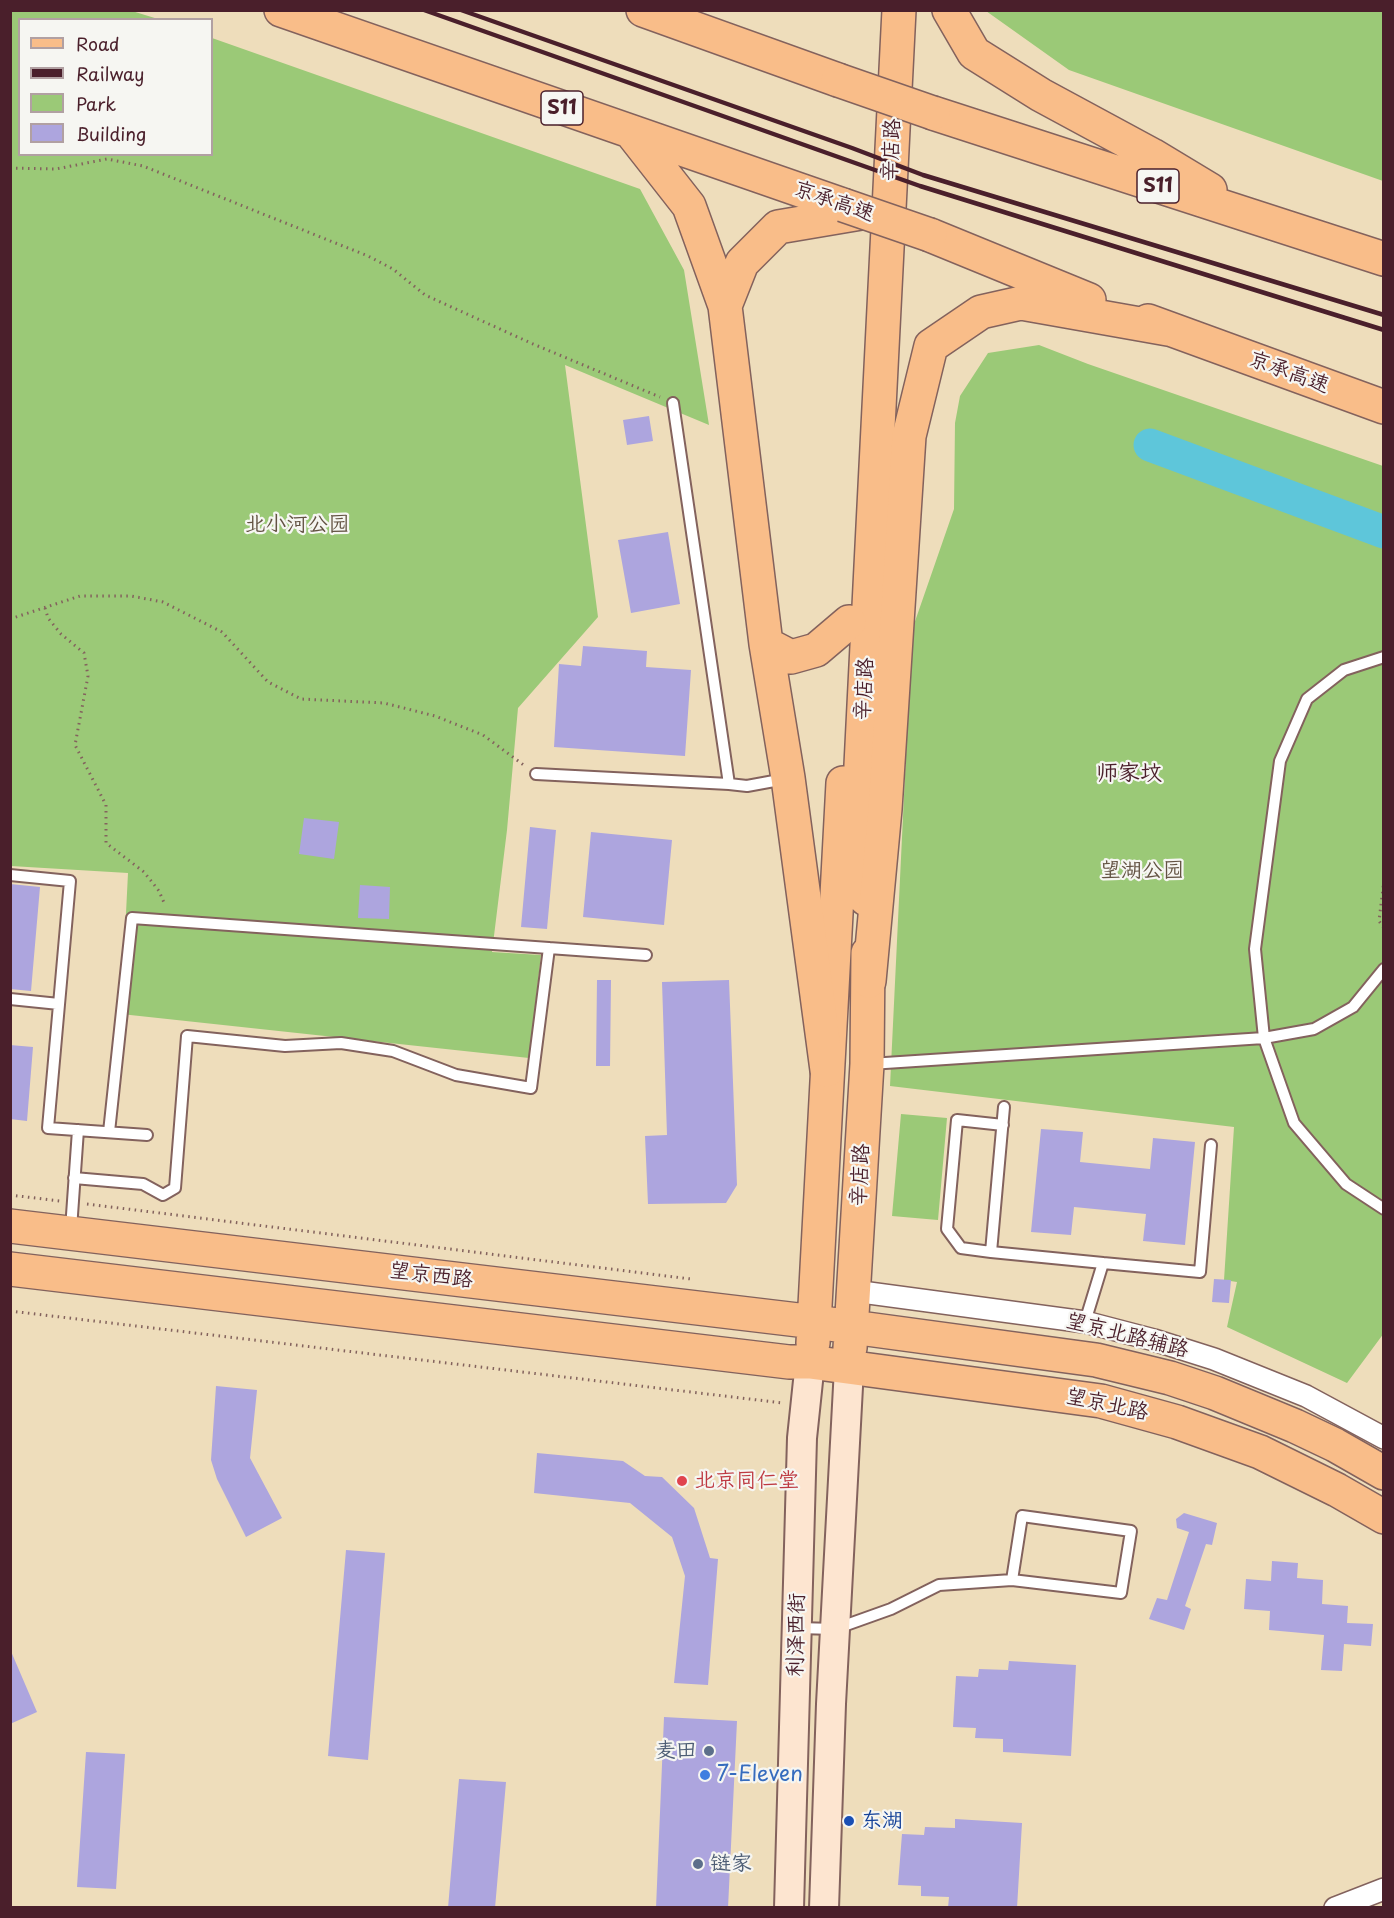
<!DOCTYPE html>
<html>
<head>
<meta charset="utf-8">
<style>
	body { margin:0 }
	#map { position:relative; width:1394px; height:1918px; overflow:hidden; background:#edb; font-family:"Playpen Sans",sans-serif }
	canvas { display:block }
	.frame { position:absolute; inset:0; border:12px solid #4a1f2b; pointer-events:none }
	.legend { position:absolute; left:18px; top:18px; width:195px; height:138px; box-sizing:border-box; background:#f6f6f2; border:2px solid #b1a0a2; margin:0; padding:8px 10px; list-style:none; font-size:18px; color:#4a1f2b }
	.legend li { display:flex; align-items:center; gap:12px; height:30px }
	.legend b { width:30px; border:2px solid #b1a0a2 }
</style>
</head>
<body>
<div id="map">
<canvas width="1394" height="1918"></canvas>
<div class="frame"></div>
<ul class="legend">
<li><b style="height:8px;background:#f9bd89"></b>Road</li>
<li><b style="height:8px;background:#4a1f2b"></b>Railway</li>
<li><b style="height:16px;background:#9bc977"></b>Park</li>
<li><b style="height:16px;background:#ada5de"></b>Building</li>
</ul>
</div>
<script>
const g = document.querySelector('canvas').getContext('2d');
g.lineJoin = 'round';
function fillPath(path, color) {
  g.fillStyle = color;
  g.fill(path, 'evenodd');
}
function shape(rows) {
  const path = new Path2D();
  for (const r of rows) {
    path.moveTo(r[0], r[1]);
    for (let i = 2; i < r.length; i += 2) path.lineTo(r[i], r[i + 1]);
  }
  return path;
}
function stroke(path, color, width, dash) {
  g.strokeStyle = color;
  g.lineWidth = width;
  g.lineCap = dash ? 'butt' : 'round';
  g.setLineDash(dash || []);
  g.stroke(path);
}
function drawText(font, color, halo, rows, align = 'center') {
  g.font = font + ' "Playpen Sans","LXGW WenKai TC",sans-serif';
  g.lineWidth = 4.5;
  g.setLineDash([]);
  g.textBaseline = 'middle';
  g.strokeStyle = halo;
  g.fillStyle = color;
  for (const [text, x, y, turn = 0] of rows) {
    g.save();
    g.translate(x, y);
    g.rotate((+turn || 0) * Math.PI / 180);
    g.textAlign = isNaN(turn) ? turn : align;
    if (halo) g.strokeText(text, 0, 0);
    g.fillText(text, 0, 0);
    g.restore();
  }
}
fillPath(shape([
	[10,11,132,11,158,19,20,20,20,154,212,154,212,38,640,189,684,270,709,425,565,365,598,617,518,708,507,830,492,952,541,955,529,1058,121,1014,128,873,11,866],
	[986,11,1383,11,1383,181,1069,70],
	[1039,345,1088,364,1383,466,1384,1333,1347,1383,1227,1327,1237,1282,1224,1280,1234,1127,890,1086,912,630,954,509,955,423,960,396,988,353],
	[901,1114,947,1118,938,1220,892,1216]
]), '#9bc977');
stroke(shape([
	[1150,445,1384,532]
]), '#5ec6da', 33);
fillPath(shape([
	[649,416,653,441,627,445,623,420],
	[668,532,680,604,631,613,618,540],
	[583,646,647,651,646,667,691,670,685,756,554,747,559,664,581,666],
	[304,818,339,822,334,859,299,854],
	[530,827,556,830,547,929,521,927],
	[591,832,672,840,664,925,583,917],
	[10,884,40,887,31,991,10,989],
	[360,885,390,887,389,919,358,918],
	[597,980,611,980,610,1066,596,1066],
	[729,980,737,1185,726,1203,648,1204,645,1136,667,1135,662,982],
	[10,1045,33,1047,27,1121,10,1119],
	[1041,1129,1083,1132,1080,1162,1150,1169,1153,1138,1195,1142,1185,1245,1143,1241,1146,1214,1074,1207,1071,1235,1031,1232],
	[1214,1279,1231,1280,1229,1303,1212,1302],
	[216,1386,257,1390,250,1458,282,1518,246,1537,217,1479,211,1460],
	[537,1453,623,1461,645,1476,662,1477,694,1508,710,1558,718,1559,708,1685,674,1683,685,1576,672,1537,630,1503,534,1493],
	[1184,1513,1217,1523,1212,1545,1206,1544,1185,1606,1191,1609,1184,1630,1149,1619,1157,1598,1167,1600,1189,1532,1177,1528,1176,1519],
	[346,1550,385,1553,368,1760,328,1756],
	[1272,1561,1298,1563,1297,1578,1323,1580,1322,1604,1348,1606,1347,1623,1373,1624,1371,1646,1344,1644,1342,1671,1321,1670,1324,1635,1269,1630,1270,1611,1244,1609,1246,1579,1271,1581],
	[10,1649,37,1712,10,1724],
	[1009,1661,1076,1665,1071,1756,1003,1752,1003,1739,975,1738,976,1728,953,1727,956,1676,978,1677,979,1669,1008,1670],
	[664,1717,737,1721,728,1908,656,1908],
	[86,1752,125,1754,116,1889,77,1887],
	[459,1779,506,1782,495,1908,448,1908],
	[955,1819,1022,1823,1017,1908,948,1908,949,1897,921,1896,921,1886,898,1885,902,1834,924,1835,925,1827,955,1828]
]), '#ada5de');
const lane = shape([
	[673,403,729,784],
	[1384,657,1344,670,1307,699,1280,761,1255,949,1264,1038,1294,1123,1346,1184,1384,1209],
	[536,774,729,784,747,786,785,779],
	[10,875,70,881,48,1128,147,1135],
	[10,999,59,1004],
	[870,1064,1264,1038,1314,1029,1353,1007,1384,969],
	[1004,1107,991,1252,1103,1263],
	[109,1132,132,918,646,955],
	[74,1178,143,1184,163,1195,175,1188,187,1036,285,1046,341,1043,393,1051,456,1075,531,1088,549,948],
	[71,1229,78,1130],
	[991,1252,961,1248,947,1229,957,1120,1003,1125],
	[1085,1322,1103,1263,1200,1272,1211,1145],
	[798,1628,835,1629,891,1609,939,1585,1012,1580,1121,1593,1131,1531,1022,1516,1012,1580]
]);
const street = shape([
	[854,1291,1085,1322,1154,1340,1214,1359,1306,1396,1384,1438],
	[1335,1908,1384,1889]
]);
const secondary = shape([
	[789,1908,802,1438,810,1362],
	[824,1908,831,1704,849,1368]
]);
const primary = shape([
	[866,899,861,765,899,10],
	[10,1226,815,1322,1096,1360,1170,1378,1215,1393,1295,1426,1335,1445,1384,1473],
	[10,1269,789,1362,810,1362,1101,1401,1177,1422,1260,1452,1337,1490,1384,1517],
	[813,1343,843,783],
	[850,1348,867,1064,868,953]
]);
const highway = shape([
	[281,10,843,205],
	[643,10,838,80],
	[949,10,974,53,1041,95,1152,155,1210,190],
	[933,113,1384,259],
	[631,132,689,206,725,306,766,644,788,778,827,1070],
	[930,235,1089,300],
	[725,306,742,263,778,227,861,213],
	[1148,321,1384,407],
	[766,644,791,657,816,650,849,622],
	[869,981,885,809,909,436,931,346,981,312,1021,303,1168,329]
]);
stroke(lane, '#83625d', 14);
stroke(street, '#83625d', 24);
stroke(secondary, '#83625d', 32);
stroke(primary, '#83625d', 36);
stroke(highway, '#83625d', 36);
stroke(shape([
	[10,168,56,169,107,159,143,166,368,256,393,269,425,295,533,344,660,397],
	[45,608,48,618,61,634,84,653,88,676,75,745,106,805,106,843,144,872,159,891,165,905],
	[10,619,80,596,131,596,163,602,222,632,268,682,301,699,384,703,435,716,483,735,525,766],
	[1384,880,1379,921,1384,928],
	[10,1195,60,1201],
	[87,1204,691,1279],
	[10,1311,783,1403]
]), '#83625d', 3, [1.5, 4.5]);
stroke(lane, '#fff', 10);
stroke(street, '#fff', 21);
stroke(secondary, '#fde5d0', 28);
stroke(primary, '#f9bd89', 33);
stroke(highway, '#f9bd89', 33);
stroke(shape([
	[424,10,920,186,1384,330],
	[461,10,852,148,923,175,1384,315]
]), '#4a1f2b', 4.5);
const highwayBridge = shape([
	[838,80,933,113],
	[843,205,930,235]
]);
stroke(highwayBridge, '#83625d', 36, []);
stroke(highwayBridge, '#f9bd89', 33);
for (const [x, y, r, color] of [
	[682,1481,6,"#e0444e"],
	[709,1751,6,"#5c6f8a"],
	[705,1775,6,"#3f7fe0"],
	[849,1821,6,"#1a4fb4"],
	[698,1864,6,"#5c6f8a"]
]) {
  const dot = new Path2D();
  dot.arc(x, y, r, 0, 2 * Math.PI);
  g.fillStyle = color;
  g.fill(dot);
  stroke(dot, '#f6f6f2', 2);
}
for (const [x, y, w] of [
	[562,108,42],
	[1158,186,42]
]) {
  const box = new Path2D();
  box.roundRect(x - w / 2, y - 17, w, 34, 4.5);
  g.fillStyle = '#f6f6f2';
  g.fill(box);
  stroke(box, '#4a1f2b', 1.5);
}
drawText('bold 20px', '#4a1f2b', null, [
	["S11",562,108],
	["S11",1158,186]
]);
drawText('21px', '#4a1f2b', '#f6f6f2', [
	["辛店路",892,150,-87],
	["京承高速",834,202,19],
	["京承高速",1289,373,20],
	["辛店路",865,689,-87],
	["辛店路",861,1175,-87],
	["望京西路",431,1276,7],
	["望京北路辅路",1127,1336,14],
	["望京北路",1107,1405,12],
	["利泽西街",797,1635,-89]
]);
drawText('21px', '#625242', '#f6f6f2', [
	["北小河公园",297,525],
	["望湖公园",1142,871]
]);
drawText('21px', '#be3a42', '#f6f6f2', [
	["北京同仁堂",694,1481]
], 'left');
drawText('21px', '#4e5e75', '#f6f6f2', [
	["麦田",697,1751],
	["链家",710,1864,"left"]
], 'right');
drawText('21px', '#366cbe', '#f6f6f2', [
	["7-Eleven",717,1775]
], 'left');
drawText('21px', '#164399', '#f6f6f2', [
	["东湖",861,1821]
], 'left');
drawText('22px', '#4a1f2b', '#f6f6f2', [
	["师家坟",1129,774]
]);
</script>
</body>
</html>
